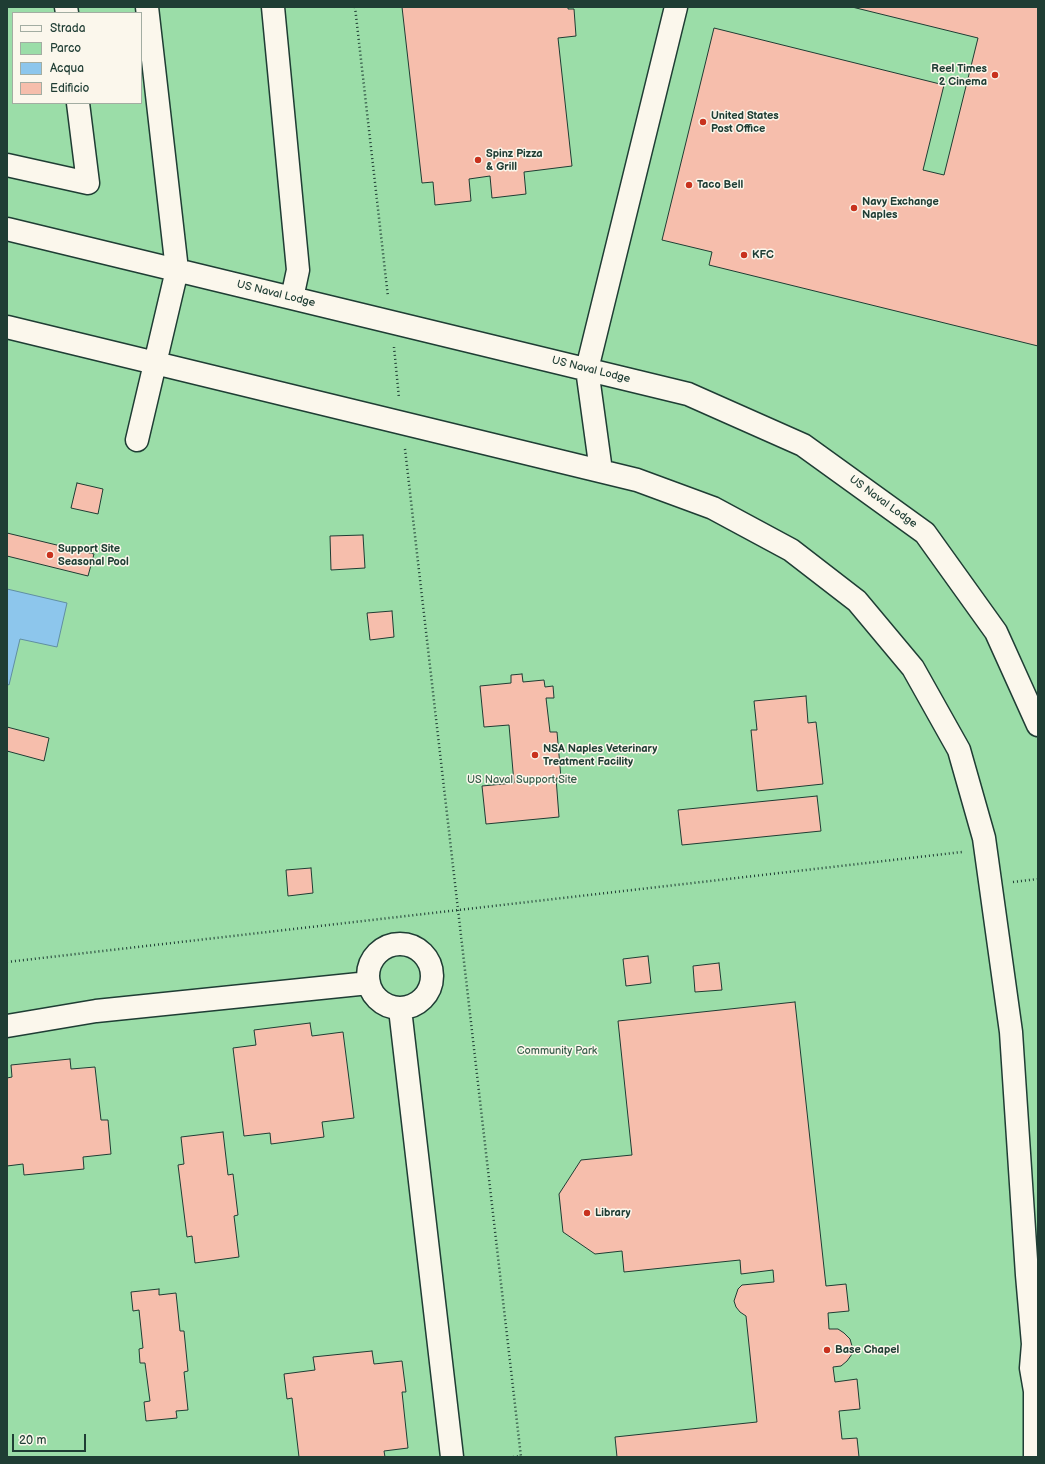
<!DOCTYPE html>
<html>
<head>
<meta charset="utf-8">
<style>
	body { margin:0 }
	#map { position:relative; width:1045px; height:1464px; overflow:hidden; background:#fae6d9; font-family:"Balsamiq Sans",sans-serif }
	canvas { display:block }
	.frame { position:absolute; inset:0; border:8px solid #1f3d34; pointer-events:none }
	.legend { position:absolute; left:12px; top:12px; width:130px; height:92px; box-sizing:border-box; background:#fbf7ec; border:1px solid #a3ada2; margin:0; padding:5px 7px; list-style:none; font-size:12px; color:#1f3d34 }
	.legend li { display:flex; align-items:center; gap:8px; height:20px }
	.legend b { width:20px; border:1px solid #a3ada2 }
	.scale { position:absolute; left:12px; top:1434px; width:74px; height:18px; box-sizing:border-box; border:2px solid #1f3d34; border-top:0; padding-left:5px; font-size:12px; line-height:14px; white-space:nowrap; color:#1f3d34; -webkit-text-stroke:3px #fbf7ec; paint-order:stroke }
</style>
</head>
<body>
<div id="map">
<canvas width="1045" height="1464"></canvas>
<div class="frame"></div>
<ul class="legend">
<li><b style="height:5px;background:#fbf7ec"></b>Strada</li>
<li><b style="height:11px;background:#9bdda8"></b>Parco</li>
<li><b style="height:11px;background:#8dc6ec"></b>Acqua</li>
<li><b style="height:11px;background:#f6beac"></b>Edificio</li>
</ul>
<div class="scale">20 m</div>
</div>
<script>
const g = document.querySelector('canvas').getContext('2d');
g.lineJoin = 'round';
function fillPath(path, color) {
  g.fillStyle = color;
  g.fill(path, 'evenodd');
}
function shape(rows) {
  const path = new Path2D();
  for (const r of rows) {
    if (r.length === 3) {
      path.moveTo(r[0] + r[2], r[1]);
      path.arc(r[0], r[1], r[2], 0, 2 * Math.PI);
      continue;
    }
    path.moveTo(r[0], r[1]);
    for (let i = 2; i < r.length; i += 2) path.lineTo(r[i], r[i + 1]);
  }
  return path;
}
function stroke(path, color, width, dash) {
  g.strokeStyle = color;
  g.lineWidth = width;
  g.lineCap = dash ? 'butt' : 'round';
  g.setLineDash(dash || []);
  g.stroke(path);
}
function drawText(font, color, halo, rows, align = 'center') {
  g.font = font + ' "Balsamiq Sans",sans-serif';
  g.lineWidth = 3;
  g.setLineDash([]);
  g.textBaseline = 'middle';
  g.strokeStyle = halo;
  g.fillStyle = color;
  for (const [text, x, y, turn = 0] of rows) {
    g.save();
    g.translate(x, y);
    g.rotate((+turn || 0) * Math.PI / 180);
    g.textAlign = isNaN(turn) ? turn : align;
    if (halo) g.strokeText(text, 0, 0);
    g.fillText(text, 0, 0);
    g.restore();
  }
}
fillPath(shape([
	[7,7,1038,7,1038,1457,7,1457],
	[13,13,141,13,141,103,13,103]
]), '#9bdda8');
const water = shape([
	[7,589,67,603,57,647,20,639,9,685,7,684,7,589]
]);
fillPath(water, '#8dc6ec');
stroke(water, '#618fa2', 1);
const building = shape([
	[402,7,568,7,568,9,574,9,576,36,558,38,572,166,524,172,526,194,492,198,490,176,469,179,471,201,435,205,433,182,422,183,402,7],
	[852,7,1038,7,1038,346,709,265,712,252,662,240,714,28,944,85,923,170,944,175,978,38,852,7],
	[77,483,103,489,98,514,71,508,77,483],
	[7,533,94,554,88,576,7,556,7,533],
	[363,535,365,568,331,570,330,536,363,535],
	[392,611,394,637,370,640,367,613,392,611],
	[522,674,523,682,544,680,545,687,553,686,554,698,546,698,550,732,557,732,561,778,556,778,559,817,486,824,482,786,514,783,509,725,484,727,480,686,511,683,511,675,522,674],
	[806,696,808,723,816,722,823,784,757,791,751,730,757,730,754,701,806,696],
	[7,727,49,738,44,761,7,751,7,727],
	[817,796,821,831,682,845,678,810,817,796],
	[311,868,313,893,288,896,286,870,311,868],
	[648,956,651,983,626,986,623,959,648,956],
	[719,963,722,990,695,992,693,966,719,963],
	[795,1002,826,1286,846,1284,849,1311,828,1313,829,1329,838,1329,844,1333,850,1339,852,1346,852,1354,847,1361,841,1366,833,1367,835,1382,857,1379,860,1409,839,1411,842,1439,857,1438,859,1457,617,1457,615,1437,757,1422,746,1316,740,1312,736,1307,734,1301,738,1289,742,1285,774,1282,773,1270,741,1274,740,1260,624,1272,622,1251,595,1254,563,1232,559,1194,581,1160,632,1155,618,1021,795,1002],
	[310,1023,312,1036,343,1032,354,1118,322,1122,324,1137,271,1144,270,1133,244,1136,233,1048,256,1045,254,1030,310,1023],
	[70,1059,71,1069,95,1067,101,1120,108,1120,111,1154,83,1157,84,1169,24,1175,23,1164,7,1166,7,1078,12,1077,11,1065,70,1059],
	[223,1132,228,1175,233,1174,238,1215,234,1216,239,1257,195,1263,192,1236,187,1237,178,1165,184,1164,181,1137,223,1132],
	[159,1289,159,1295,176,1293,180,1331,184,1331,188,1371,184,1372,188,1410,176,1411,177,1418,146,1421,144,1402,150,1401,145,1363,140,1363,139,1349,143,1348,139,1310,133,1311,131,1292,159,1289],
	[372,1351,374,1364,402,1361,406,1392,402,1392,408,1448,384,1451,385,1457,299,1457,292,1398,287,1399,284,1374,315,1370,313,1357,372,1351]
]);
fillPath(building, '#f6beac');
stroke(building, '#1f3d34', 1);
const minor = shape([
	[66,7,67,13],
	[273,7,298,270,292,298],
	[7,165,88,183,78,103],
	[7,229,688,394,803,445,925,533,996,632,1038,725],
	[7,327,637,480,713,508,791,550,857,601,913,668,959,750,984,838,1011,1032,1027,1275,1033,1344],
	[137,440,177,270,147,7],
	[601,471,587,369,676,7],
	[400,976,32],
	[400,1009,452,1457],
	[7,1026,96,1011,369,983],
	[1038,1332,1033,1344,1031,1368,1035,1391,1038,1399],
	[1035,1391,1035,1457]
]);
stroke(minor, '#1f3d34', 25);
stroke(shape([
	[355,7,388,297],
	[394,347,399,398],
	[405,449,521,1457],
	[1013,882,1038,879],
	[7,962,962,852],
	[513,1457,521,1456]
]), '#1f3d34', 2.5, [1, 3]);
stroke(minor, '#fbf7ec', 22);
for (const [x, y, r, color] of [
	[995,75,4,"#c8321e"],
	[703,122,4,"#c8321e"],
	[478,160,4,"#c8321e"],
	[689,185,4,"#c8321e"],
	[854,208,4,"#c8321e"],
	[744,255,4,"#c8321e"],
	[50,555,4,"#c8321e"],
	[535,755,4,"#c8321e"],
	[587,1213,4,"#c8321e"],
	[827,1350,4,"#c8321e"]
]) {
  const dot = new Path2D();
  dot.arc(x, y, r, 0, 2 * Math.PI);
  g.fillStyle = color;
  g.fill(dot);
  stroke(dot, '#fbf7ec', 1.5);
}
drawText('bold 11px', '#1f3d34', '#fbf7ec', [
	["Reel Times",987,69,"right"],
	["2 Cinema",987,82,"right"],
	["United States",711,116],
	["Post Office",711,129],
	["Spinz Pizza",486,154],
	["& Grill",486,167],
	["Taco Bell",697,185],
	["Navy Exchange",862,202],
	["Naples",862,215],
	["KFC",752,255],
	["Support Site",58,549],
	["Seasonal Pool",58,562],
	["NSA Naples Veterinary",543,749],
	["Treatment Facility",543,762],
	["Library",595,1213],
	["Base Chapel",835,1350]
], 'left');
drawText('11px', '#1f3d34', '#fbf7ec', [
	["US Naval Lodge",276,294,14],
	["US Naval Lodge",591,370,14],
	["US Naval Lodge",883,502,36]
]);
drawText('11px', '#385d4b', '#fbf7ec', [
	["US Naval Support Site",522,780],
	["Community Park",557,1051]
]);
</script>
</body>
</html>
